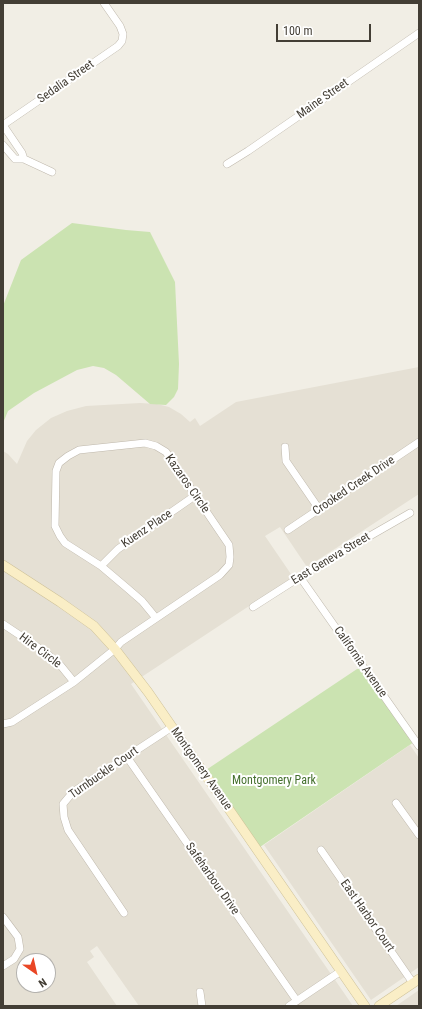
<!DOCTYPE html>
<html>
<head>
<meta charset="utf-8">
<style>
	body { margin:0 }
	#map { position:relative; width:422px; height:1009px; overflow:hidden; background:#f1eee5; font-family:"Roboto Condensed",sans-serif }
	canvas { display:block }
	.frame { position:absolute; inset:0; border:4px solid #433e35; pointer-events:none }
	.north { position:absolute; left:16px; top:953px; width:40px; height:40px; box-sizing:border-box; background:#fff; border:1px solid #b4b2ae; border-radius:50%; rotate:146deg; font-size:11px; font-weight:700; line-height:16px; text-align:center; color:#433e35 }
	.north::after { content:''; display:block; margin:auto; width:14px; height:18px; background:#e94625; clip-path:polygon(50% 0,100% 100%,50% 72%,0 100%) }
	.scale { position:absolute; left:276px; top:24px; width:95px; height:18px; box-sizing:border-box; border:2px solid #433e35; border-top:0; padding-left:5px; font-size:12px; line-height:14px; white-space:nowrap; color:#433e35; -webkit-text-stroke:3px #fff; paint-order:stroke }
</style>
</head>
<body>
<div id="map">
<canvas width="422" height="1009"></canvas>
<div class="frame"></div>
<div class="north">N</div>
<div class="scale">100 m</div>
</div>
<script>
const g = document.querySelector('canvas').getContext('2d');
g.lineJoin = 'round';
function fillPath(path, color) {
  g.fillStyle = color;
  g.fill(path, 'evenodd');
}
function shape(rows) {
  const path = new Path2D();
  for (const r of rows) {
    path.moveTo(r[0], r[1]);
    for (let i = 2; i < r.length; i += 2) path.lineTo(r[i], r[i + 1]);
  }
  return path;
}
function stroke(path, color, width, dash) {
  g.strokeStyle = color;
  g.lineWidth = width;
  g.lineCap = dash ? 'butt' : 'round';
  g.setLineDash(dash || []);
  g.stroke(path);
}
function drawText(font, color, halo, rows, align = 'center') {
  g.font = font + ' "Roboto Condensed",sans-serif';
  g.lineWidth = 4;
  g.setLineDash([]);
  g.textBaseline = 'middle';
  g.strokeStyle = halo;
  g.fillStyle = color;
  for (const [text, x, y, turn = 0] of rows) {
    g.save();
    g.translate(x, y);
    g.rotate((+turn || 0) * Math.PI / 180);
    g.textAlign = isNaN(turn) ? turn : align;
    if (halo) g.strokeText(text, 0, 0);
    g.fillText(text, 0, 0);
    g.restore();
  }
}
fillPath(shape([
	[419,367,419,494,307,567,280,527,265,536,293,577,131,684,353,1006,139,1006,97,946,90,951,94,957,87,962,117,1006,3,1006,3,451,8,454,17,464,27,441,36,430,51,418,67,411,86,406,140,403,157,404,169,407,181,414,190,422,195,418,200,426,236,402],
	[24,961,48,961,48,985,24,985],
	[410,745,419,758,419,967,371,1000,264,845],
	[419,990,419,1006,396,1006]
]), '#e5e0d4');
fillPath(shape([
	[72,223,126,230,150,232,175,282,179,364,178,389,174,397,166,405,150,404,116,375,104,368,93,366,77,370,34,393,8,411,3,423,3,306,21,260],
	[357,669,362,669,414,742,260,847,206,770]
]), '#cbe3b1');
const street = shape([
	[3,125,118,46,122,41,123,34,120,26,104,3],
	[3,125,22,153,24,159],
	[3,145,15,159,24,159,52,172],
	[227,164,248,151,419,33],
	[285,447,286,461,319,509],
	[288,530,419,442],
	[101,566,118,549,196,495],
	[300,577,419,746],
	[253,607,314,568,410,513],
	[3,624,45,652,61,666,74,682],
	[3,724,12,722,74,682,115,649,121,642,220,575,229,565,230,557,229,545,166,452,156,446,145,443,79,450,68,456,59,463,56,471,55,526,60,536,65,543,101,566,127,588,142,601,156,618],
	[127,757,297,1001],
	[396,803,419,835],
	[321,850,413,983],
	[124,913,68,830,64,817,63,804,73,792,172,727],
	[3,917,18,937,20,949,14,959,3,966],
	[200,992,202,1006],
	[289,1006,341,971]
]);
const secondary = shape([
	[3,565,60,602,94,626,115,649,148,692,365,1006],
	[379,1006,419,979]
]);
stroke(street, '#bfb8ac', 8);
stroke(secondary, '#cec198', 10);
stroke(street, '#fff', 7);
stroke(secondary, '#faeec6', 9);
drawText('12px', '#433e35', '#fff', [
	["Sedalia Street",66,82,-35],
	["Maine Street",323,99,-35],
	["Kazaros Circle",187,484,55],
	["Crooked Creek Drive",354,486,-34],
	["Kuenz Place",147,529,-34],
	["East Geneva Street",331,559,-31],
	["Hire Circle",40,651,37],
	["California Avenue",360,662,55],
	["Montgomery Avenue",201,769,55],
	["Turnbuckle Court",104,773,-35],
	["Safeharbour Drive",212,879,55],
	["East Harbor Court",367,916,55]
]);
drawText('12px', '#45702e', '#fff', [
	["Montgomery Park",274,781]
]);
</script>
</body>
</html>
